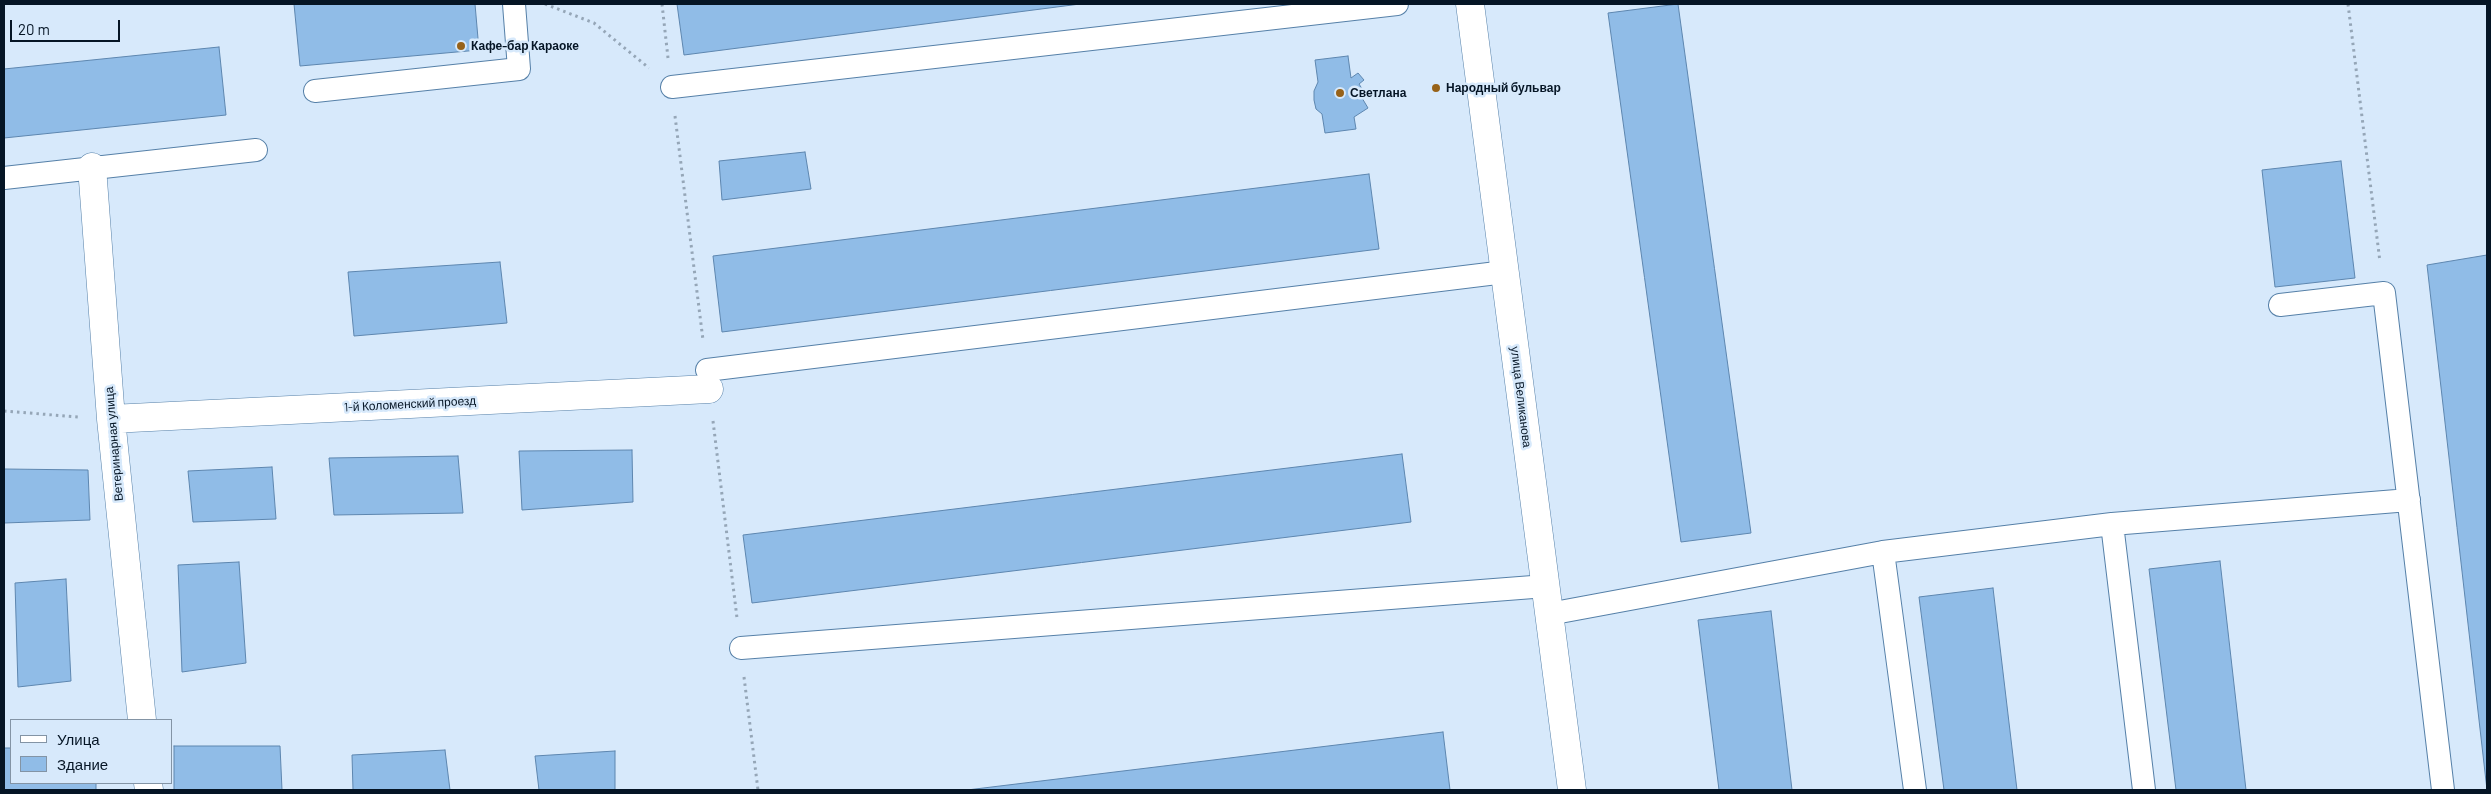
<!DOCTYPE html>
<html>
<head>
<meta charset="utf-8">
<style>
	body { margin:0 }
	#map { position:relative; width:2491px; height:794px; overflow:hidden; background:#d7e9fb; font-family:Barlow,sans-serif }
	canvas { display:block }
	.frame { position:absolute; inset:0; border:5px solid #051525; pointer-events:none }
	.legend { position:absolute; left:10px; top:719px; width:162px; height:65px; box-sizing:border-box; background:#d7e9fb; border:1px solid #8394a5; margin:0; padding:6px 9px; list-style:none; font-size:15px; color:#051525 }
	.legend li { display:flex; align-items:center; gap:10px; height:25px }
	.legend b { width:25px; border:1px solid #8394a5 }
	.scale { position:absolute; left:10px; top:20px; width:110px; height:22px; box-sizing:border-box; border:2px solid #051525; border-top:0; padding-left:6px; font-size:15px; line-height:18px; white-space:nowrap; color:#051525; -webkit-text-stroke:4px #d7e9fb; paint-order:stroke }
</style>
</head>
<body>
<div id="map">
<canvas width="2491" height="794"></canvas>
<div class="frame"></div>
<ul class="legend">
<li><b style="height:6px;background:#fff"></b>Улица</li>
<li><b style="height:14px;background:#90bce7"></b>Здание</li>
</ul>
<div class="scale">20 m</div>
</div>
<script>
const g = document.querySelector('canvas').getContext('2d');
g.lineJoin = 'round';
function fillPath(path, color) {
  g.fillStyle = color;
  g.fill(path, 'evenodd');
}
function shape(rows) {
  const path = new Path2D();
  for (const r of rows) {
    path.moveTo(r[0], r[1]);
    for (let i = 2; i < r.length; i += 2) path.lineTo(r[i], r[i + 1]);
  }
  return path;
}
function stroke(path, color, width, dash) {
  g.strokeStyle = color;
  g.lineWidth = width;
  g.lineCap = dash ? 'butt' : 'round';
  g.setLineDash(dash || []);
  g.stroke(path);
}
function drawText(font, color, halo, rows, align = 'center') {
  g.font = font + ' Barlow,sans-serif';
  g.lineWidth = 5;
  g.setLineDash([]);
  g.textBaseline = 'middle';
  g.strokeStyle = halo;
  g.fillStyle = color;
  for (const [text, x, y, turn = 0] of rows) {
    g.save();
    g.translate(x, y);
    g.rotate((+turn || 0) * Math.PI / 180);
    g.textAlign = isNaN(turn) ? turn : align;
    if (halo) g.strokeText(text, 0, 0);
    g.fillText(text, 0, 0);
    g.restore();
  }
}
const building = shape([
	[294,4,475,4,479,50,300,66,294,4],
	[677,4,1080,4,684,55,677,4],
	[1678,4,1751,533,1681,542,1608,13,1678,4],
	[219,47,226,115,4,138,4,69,219,47],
	[1348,56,1351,78,1358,73,1364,80,1359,84,1366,95,1362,98,1368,108,1354,117,1356,129,1325,133,1322,114,1316,109,1314,100,1314,91,1318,82,1315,60,1348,56],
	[805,152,811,189,722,200,719,161,805,152],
	[2341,161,2355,278,2275,287,2262,170,2341,161],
	[1369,174,1379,249,722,332,713,256,1369,174],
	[2487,255,2487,790,2427,265,2487,255],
	[500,262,507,323,354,336,348,272,500,262],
	[632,450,633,502,522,510,519,451,632,450],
	[1402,454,1411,522,752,603,743,535,1402,454],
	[458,456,463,513,334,515,329,458,458,456],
	[272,467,276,519,193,522,188,471,272,467],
	[4,469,88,470,90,520,4,523,4,469],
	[2220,561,2246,790,2176,790,2149,569,2220,561],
	[239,562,246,663,182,672,178,565,239,562],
	[66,579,71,681,18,687,15,583,66,579],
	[1993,588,2017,790,1944,790,1919,597,1993,588],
	[1771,611,1792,790,1719,790,1698,620,1771,611],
	[1443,732,1450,790,967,790,1443,732],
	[174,746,280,746,282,790,174,790,174,746],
	[4,748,11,748,11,783,96,783,96,790,4,790,4,748],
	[445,750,450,790,353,790,352,755,445,750],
	[615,751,615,790,539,790,535,756,615,751]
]);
fillPath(building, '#90bce7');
stroke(building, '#5d86af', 1);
const lane = shape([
	[672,87,1397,4],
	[315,91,519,69,514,4],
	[4,178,256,150],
	[2280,305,2384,293,2443,790],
	[707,370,1505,272],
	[2112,524,2144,790],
	[1883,552,1915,790],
	[1549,614,1883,552,2112,524,2409,500],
	[741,648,1546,586]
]);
const street = shape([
	[1470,4,1572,790],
	[92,167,111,419,142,720],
	[111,419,709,389],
	[148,783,149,790]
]);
stroke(lane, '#5680a8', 24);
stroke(street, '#5680a8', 29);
stroke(shape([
	[545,4,594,23,649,68],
	[662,4,668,58],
	[2348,4,2380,262],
	[675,116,703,340],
	[4,411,78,417],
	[713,421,737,618],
	[744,677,758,790]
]), '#95a6b7', 3, [2.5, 4]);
stroke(lane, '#fff', 22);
stroke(street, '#fff', 28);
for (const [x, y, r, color] of [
	[461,46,5,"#976219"],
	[1436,88,5,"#976219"],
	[1340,93,5,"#976219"]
]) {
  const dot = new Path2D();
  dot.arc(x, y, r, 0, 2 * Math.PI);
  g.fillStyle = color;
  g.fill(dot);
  stroke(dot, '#d7e9fb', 2);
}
drawText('bold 12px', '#051525', '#d7e9fb', [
	["Кафе-бар Караоке",471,46],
	["Народный бульвар",1446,88],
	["Светлана",1350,93]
], 'left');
drawText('12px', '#051525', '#d7e9fb', [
	["улица Великанова",1521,397,83],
	["1-й Коломенский проезд",410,404,-3],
	["Ветеринарная улица",114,444,-95]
]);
</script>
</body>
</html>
